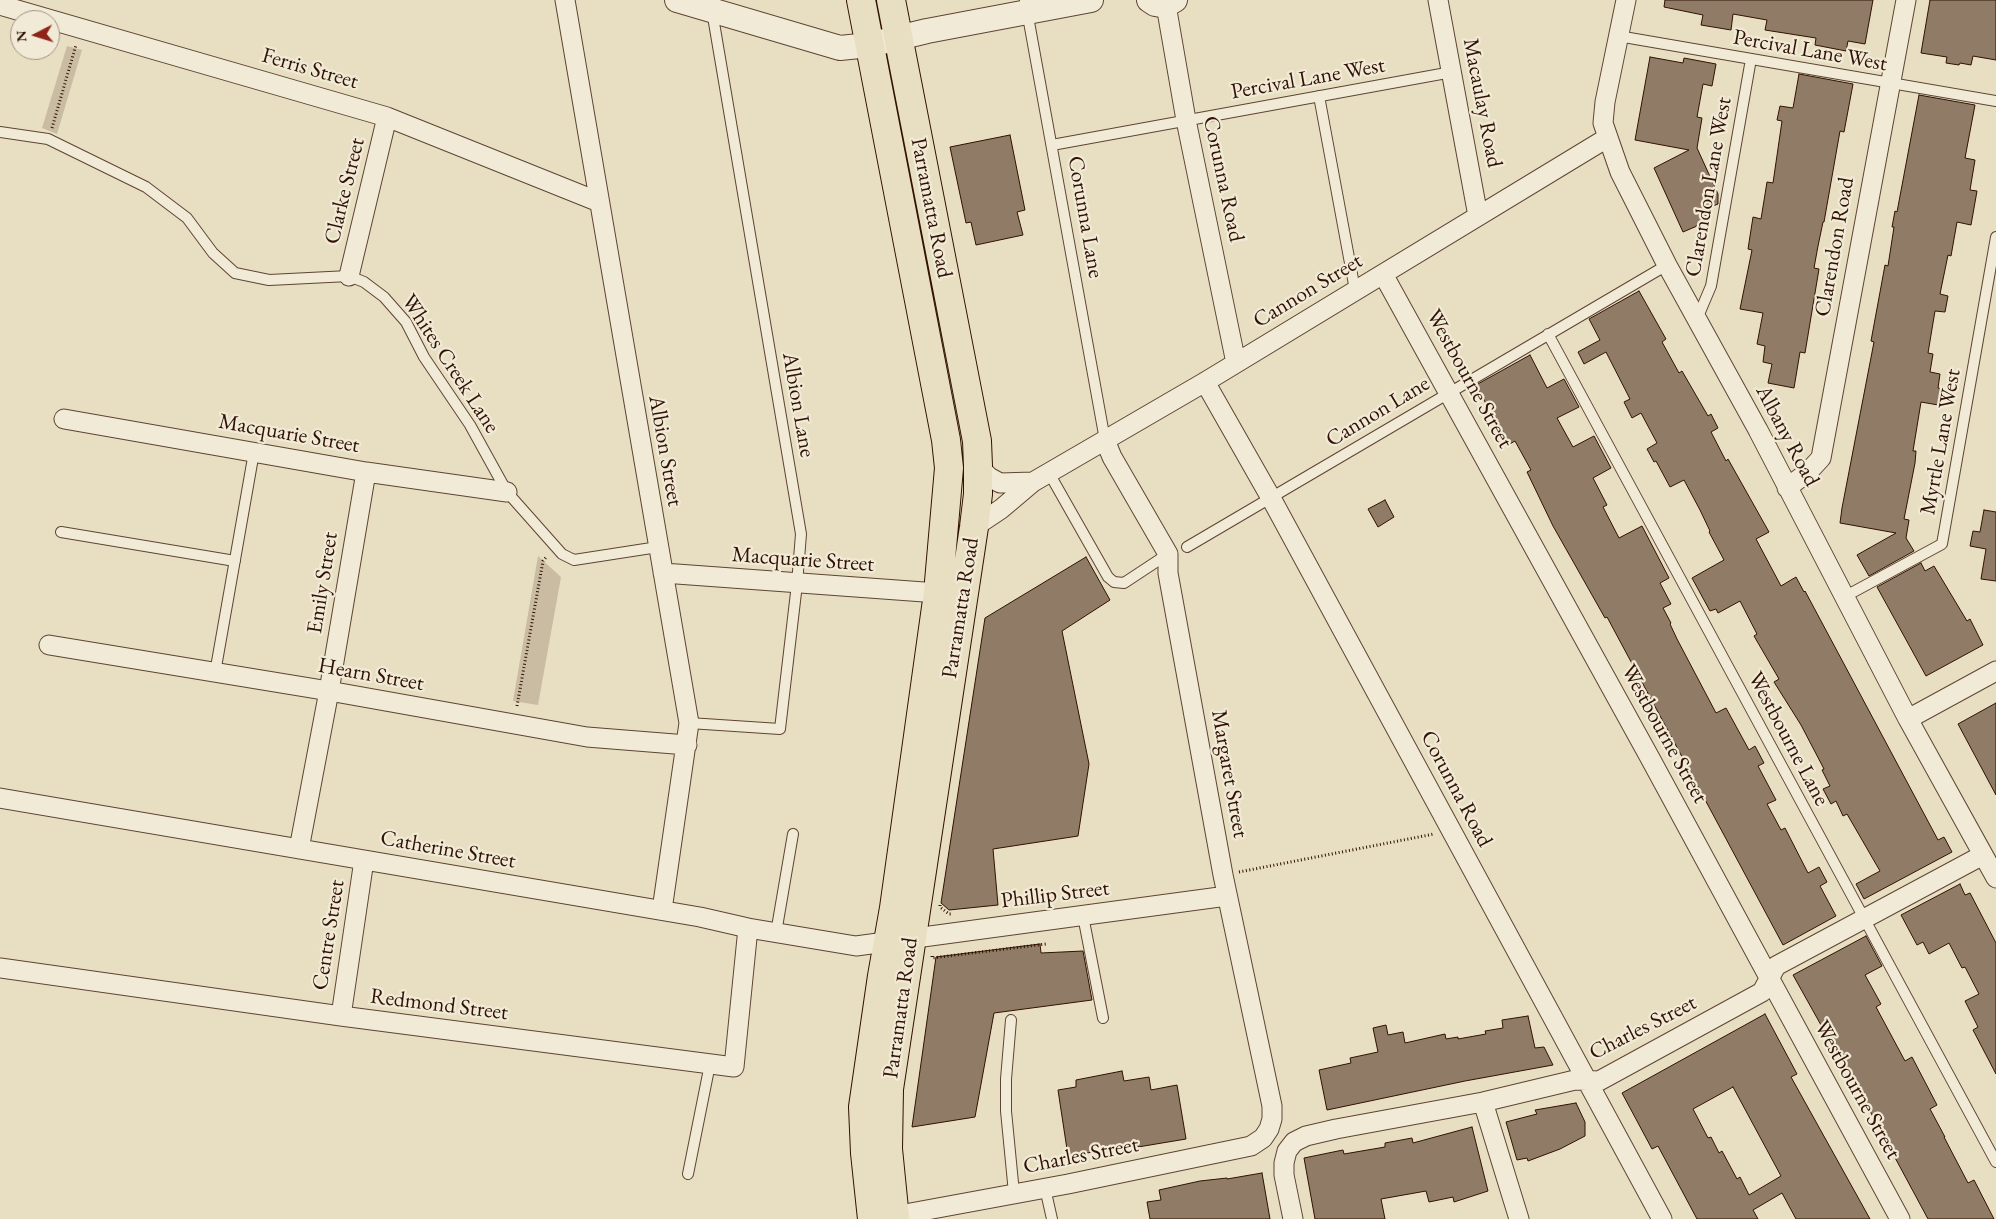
<!DOCTYPE html>
<html>
<head>
<meta charset="utf-8">
<style>
	body { margin:0 }
	#map { position:relative; width:1996px; height:1219px; overflow:hidden; background:#e8dfc2; font-family:"EB Garamond",serif }
	canvas { display:block }
	.north { position:absolute; left:10px; top:10px; width:50px; height:50px; box-sizing:border-box; background:#f0ead7; border:1px solid #a39382; border-radius:50%; rotate:265deg; font-size:14px; font-weight:700; line-height:20px; text-align:center; color:#301103 }
	.north::after { content:''; display:block; margin:auto; width:18px; height:22px; background:#8f2418; clip-path:polygon(50% 0,100% 100%,50% 72%,0 100%) }
</style>
</head>
<body>
<div id="map">
<canvas width="1996" height="1219"></canvas>
<div class="north">N</div>
</div>
<script>
const g = document.querySelector('canvas').getContext('2d');
g.lineJoin = 'round';
function fillPath(path, color) {
  g.fillStyle = color;
  g.fill(path, 'evenodd');
}
function shape(rows) {
  const path = new Path2D();
  for (const r of rows) {
    path.moveTo(r[0], r[1]);
    for (let i = 2; i < r.length; i += 2) path.lineTo(r[i], r[i + 1]);
  }
  return path;
}
function stroke(path, color, width, dash) {
  g.strokeStyle = color;
  g.lineWidth = width;
  g.lineCap = dash ? 'butt' : 'round';
  g.setLineDash(dash || []);
  g.stroke(path);
}
function drawText(font, color, halo, rows, align = 'center') {
  g.font = font + ' "EB Garamond",serif';
  g.lineWidth = 4.5;
  g.setLineDash([]);
  g.textBaseline = 'middle';
  g.strokeStyle = halo;
  g.fillStyle = color;
  for (const [text, x, y, turn = 0] of rows) {
    g.save();
    g.translate(x, y);
    g.rotate((+turn || 0) * Math.PI / 180);
    g.textAlign = isNaN(turn) ? turn : align;
    if (halo) g.strokeText(text, 0, 0);
    g.fillText(text, 0, 0);
    g.restore();
  }
}
fillPath(shape([
	[67,46,82,50,57,134,42,128],
	[538,556,561,577,538,705,513,701]
]), '#c9bca2');
const building = shape([
	[1665,0,1873,0,1865,44,1848,41,1846,51,1815,45,1816,38,1765,30,1767,20,1733,14,1731,30,1701,25,1703,15,1664,7,1665,0],
	[1930,0,1996,0,1996,60,1973,56,1971,65,1960,63,1959,65,1946,63,1947,57,1921,53,1930,0],
	[1650,57,1683,63,1684,58,1716,64,1712,86,1703,84,1697,117,1702,118,1697,148,1718,194,1718,204,1708,208,1704,223,1683,232,1654,168,1689,150,1635,140,1650,57],
	[1799,74,1853,84,1844,132,1840,131,1824,222,1823,222,1818,246,1814,268,1819,269,1805,353,1800,352,1794,388,1768,383,1772,364,1763,362,1765,346,1757,344,1763,313,1740,309,1752,250,1748,249,1753,217,1761,219,1767,182,1773,183,1782,121,1777,120,1780,106,1793,108,1799,74],
	[1919,95,1975,105,1965,158,1975,160,1970,190,1977,191,1971,225,1957,222,1951,256,1948,255,1940,294,1948,296,1945,312,1935,311,1928,353,1933,354,1930,372,1940,374,1938,388,1947,390,1944,406,1921,402,1913,451,1916,451,1915,463,1904,519,1909,520,1906,538,1914,551,1869,576,1857,555,1896,533,1840,523,1842,508,1874,342,1871,341,1885,265,1888,266,1894,227,1892,227,1895,211,1897,212,1919,95],
	[1010,135,1025,210,1017,212,1023,235,976,245,971,222,966,223,950,147,1010,135],
	[1639,291,1666,339,1662,342,1679,373,1682,371,1708,416,1711,414,1718,428,1711,432,1726,461,1728,459,1769,532,1756,539,1781,586,1796,577,1804,592,1805,591,1938,840,1944,837,1952,852,1864,899,1856,884,1880,871,1847,814,1843,816,1836,801,1831,804,1823,789,1830,786,1822,770,1824,769,1801,725,1774,682,1779,679,1754,636,1757,634,1740,601,1718,613,1716,609,1710,611,1692,578,1724,560,1709,532,1710,531,1700,510,1684,480,1670,487,1656,461,1654,462,1647,449,1657,443,1641,413,1632,418,1624,402,1630,399,1606,352,1584,364,1578,352,1600,340,1589,319,1639,291],
	[1530,355,1547,388,1564,379,1579,407,1557,418,1573,447,1594,436,1611,468,1593,478,1607,505,1603,507,1619,538,1642,526,1669,578,1660,583,1671,604,1663,608,1671,623,1670,624,1677,639,1716,713,1726,708,1749,750,1755,746,1764,763,1758,766,1776,800,1767,804,1781,830,1785,828,1808,873,1819,867,1827,882,1820,886,1836,916,1783,945,1607,617,1605,618,1553,526,1527,472,1531,470,1515,441,1508,445,1476,385,1530,355],
	[1385,500,1394,517,1378,527,1368,509,1385,500],
	[1984,510,1996,512,1996,581,1981,579,1986,549,1970,546,1973,531,1980,532,1984,510],
	[1086,557,1110,600,1062,631,1089,764,1078,836,993,849,998,905,949,910,941,903,985,618,1086,557],
	[1921,563,1925,571,1934,566,1967,621,1970,619,1983,645,1926,676,1877,587,1921,563],
	[1996,703,1996,795,1958,724,1996,703],
	[1960,884,1965,895,1970,893,1996,943,1996,1074,1973,1030,1978,1027,1965,1001,1979,994,1965,967,1962,968,1949,943,1929,954,1923,942,1917,945,1901,915,1960,884],
	[1866,936,1882,966,1865,975,1881,1004,1876,1007,1905,1061,1912,1057,1937,1105,1930,1109,1945,1137,1944,1137,1968,1183,1974,1180,1994,1219,1928,1219,1828,1033,1826,1034,1793,975,1866,936],
	[1040,944,1041,953,1083,951,1092,1000,994,1013,975,1117,912,1127,936,957,1040,944],
	[1765,1014,1797,1074,1791,1077,1870,1219,1796,1219,1782,1193,1753,1210,1758,1219,1697,1219,1658,1146,1652,1149,1622,1093,1765,1014],
	[1733,1087,1781,1176,1749,1195,1740,1177,1737,1179,1722,1151,1719,1153,1711,1137,1708,1138,1693,1109,1733,1087],
	[1528,1016,1535,1048,1544,1047,1553,1065,1465,1081,1327,1110,1319,1070,1351,1063,1350,1058,1378,1052,1373,1028,1386,1025,1388,1035,1403,1032,1405,1043,1445,1034,1446,1039,1458,1037,1458,1039,1486,1034,1485,1031,1503,1028,1502,1020,1528,1016],
	[1122,1071,1124,1081,1149,1077,1151,1090,1177,1085,1186,1139,1138,1147,1137,1145,1068,1156,1058,1090,1076,1087,1076,1080,1122,1071],
	[1576,1103,1585,1122,1585,1136,1560,1149,1528,1161,1527,1158,1517,1160,1506,1122,1537,1114,1535,1110,1576,1103],
	[1472,1127,1488,1191,1454,1202,1453,1197,1429,1202,1426,1191,1381,1199,1385,1219,1315,1219,1304,1158,1343,1150,1344,1154,1385,1147,1385,1143,1412,1138,1413,1143,1472,1127],
	[1262,1173,1270,1219,1150,1219,1147,1202,1161,1200,1159,1190,1200,1181,1227,1178,1227,1179,1262,1173]
]);
fillPath(building, '#907c66');
stroke(building, '#301103', 1);
const service = shape([
	[1025,0,1105,440],
	[1618,36,1996,101],
	[1319,96,1355,290],
	[0,132,48,139,146,187,187,218,213,253,235,273,269,280,349,276,364,282,384,297,406,322,424,357,470,425,507,492,562,554,574,560,658,547],
	[1052,145,1452,72],
	[1697,319,1711,286,1751,59],
	[1548,334,1996,1162],
	[1049,473,1108,577,1114,582,1124,583,1168,554],
	[61,532,235,561],
	[1187,547,1667,265],
	[1844,597,1942,544,1996,237],
	[215,673,254,452],
	[689,723,780,729,797,584,801,534,712,11],
	[1083,916,1103,1018],
	[776,933,793,834],
	[1011,1020,1006,1079,1006,1111,1014,1193],
	[688,1174,710,1064],
	[1045,1188,1052,1219]
]);
const minor = shape([
	[565,0,689,723,662,910],
	[1438,0,1478,216],
	[1626,0,1605,102,1603,123,1620,172,1667,265,1758,430,1908,719,1996,878],
	[0,5,387,117,599,202],
	[1166,5,1186,120,1236,363],
	[1383,274,1650,758,1900,1219],
	[349,276,387,117],
	[1205,382,1271,498,1662,1219],
	[64,419,366,472,507,492],
	[978,466,989,477,1000,483,1033,482],
	[1787,488,1809,471,1821,458,1906,0],
	[974,527,1001,509,1033,482,1205,382,1607,138],
	[663,573,938,593],
	[49,645,329,691,587,737,687,745],
	[1908,719,1996,671],
	[0,798,700,917,748,928,856,946,1227,896],
	[299,849,329,691,366,472],
	[0,968,341,1016,734,1067,748,928],
	[341,1016,364,860],
	[1483,1102,1519,1219],
	[894,1216,1068,1184,1251,1146,1263,1138,1269,1129,1272,1119,1272,1106,1223,875,1168,573,1168,554,1112,457,1105,440],
	[1293,1219,1284,1175,1284,1163,1287,1151,1294,1142,1306,1136,1336,1129,1483,1102,1575,1080,1599,1081,1762,992,1776,966,1983,855]
]);
const tertiary = shape([
	[677,0,840,48,869,45,927,31,1091,0],
	[1149,0,1155,4,1161,5,1166,5,1175,0]
]);
const trunk = shape([
	[861,0,946,440,949,468,938,593,894,908,882,976,863,1107,865,1153,872,1219],
	[891,0,977,441,978,466,978,494,974,527,889,1089,888,1149,895,1219]
]);
stroke(service, '#5e4433', 12);
stroke(minor, '#5e4433', 21);
stroke(tertiary, '#5e4433', 26);
stroke(trunk, '#301103', 30);
stroke(shape([
	[52,128,76,45],
	[517,706,543,561,547,556],
	[1239,872,1434,834],
	[940,905,940,907,949,914,951,914],
	[932,956,932,958,1046,944]
]), '#301103', 3, [1, 2.5]);
stroke(service, '#f0ead7', 10);
stroke(minor, '#f0ead7', 19);
stroke(tertiary, '#f0ead7', 24);
stroke(trunk, '#e8dfc2', 28);
drawText('22px', '#301103', '#f0ead7', [
	["Percival Lane West",1810,51,10],
	["Ferris Street",310,69,16],
	["Percival Lane West",1308,79,-10],
	["Macaulay Road",1482,103,79],
	["Corunna Road",1223,179,78],
	["Clarendon Lane West",1709,187,-80],
	["Clarke Street",345,191,-76],
	["Parramatta Road",931,208,79],
	["Corunna Lane",1085,217,80],
	["Clarendon Road",1835,247,-80],
	["Cannon Street",1308,291,-31],
	["Whites Creek Lane",450,364,57],
	["Westbourne Street",1469,379,61],
	["Albion Lane",798,405,80],
	["Cannon Lane",1378,412,-31],
	["Macquarie Street",289,434,10],
	["Albany Road",1787,436,62],
	["Myrtle Lane West",1941,442,-80],
	["Albion Street",665,451,80],
	["Macquarie Street",803,560,4],
	["Emily Street",323,583,-81],
	["Parramatta Road",961,608,-81],
	["Hearn Street",371,675,10],
	["Westbourne Street",1664,734,61],
	["Westbourne Lane",1788,739,62],
	["Margaret Street",1229,774,80],
	["Corunna Road",1456,789,62],
	["Catherine Street",448,850,10],
	["Phillip Street",1055,895,-7],
	["Centre Street",329,935,-81],
	["Redmond Street",439,1005,7],
	["Parramatta Road",901,1008,-82],
	["Charles Street",1643,1028,-27],
	["Westbourne Street",1857,1090,61],
	["Charles Street",1081,1156,-11]
]);
</script>
</body>
</html>
